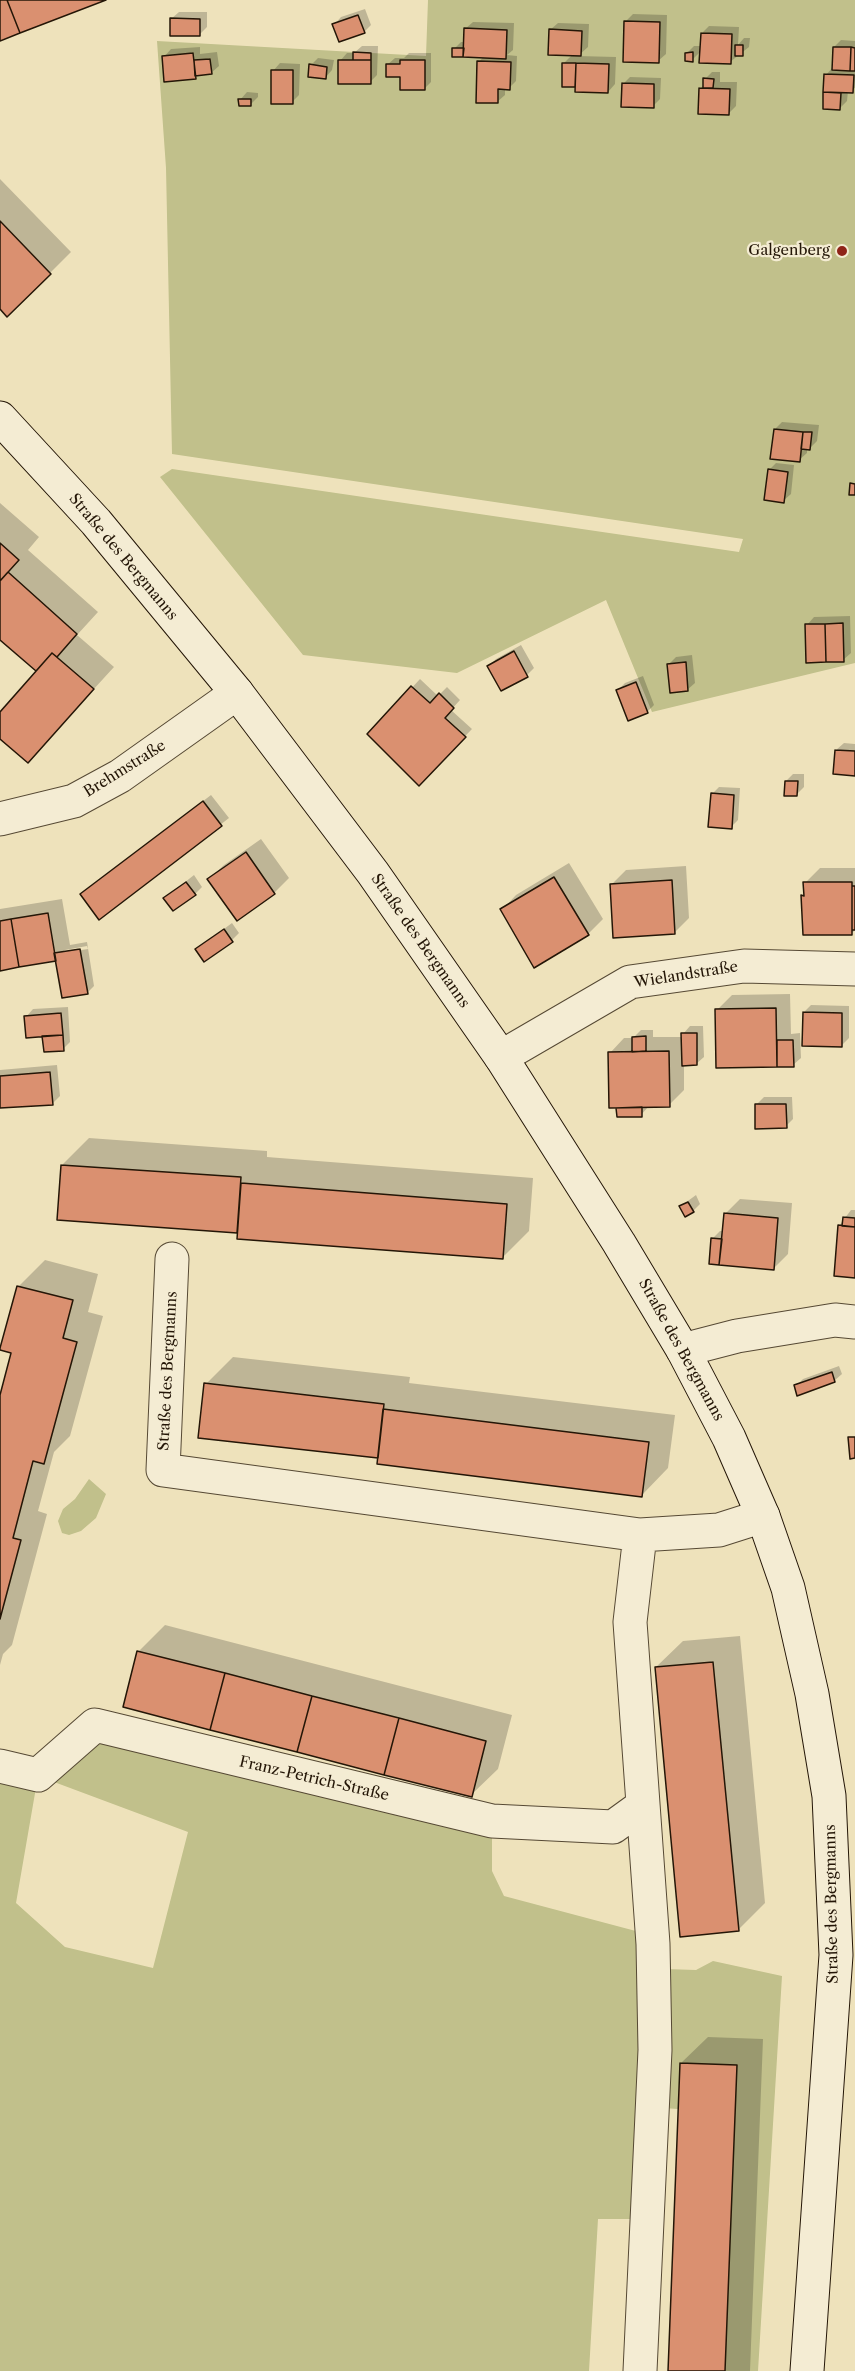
<!DOCTYPE html>
<html>
<head>
<meta charset="utf-8">
<style>
	body { margin:0 }
	canvas { display:block; background:#eee2bb }
</style>
</head>
<body>
<canvas width="855" height="2371"></canvas>
<script>
const g = document.querySelector('canvas').getContext('2d');
g.lineJoin = 'round';
function fillPath(path, color) {
  g.fillStyle = color;
  g.fill(path, 'evenodd');
}
function shape(rows) {
  const path = new Path2D();
  for (const r of rows) {
    path.moveTo(r[0], r[1]);
    for (let i = 2; i < r.length; i += 2) path.lineTo(r[i], r[i + 1]);
  }
  return path;
}
function stroke(path, color, width, dash) {
  g.strokeStyle = color;
  g.lineWidth = width;
  g.lineCap = dash ? 'butt' : 'round';
  g.setLineDash(dash || []);
  g.stroke(path);
}
function drawText(font, color, halo, rows, align = 'center') {
  g.font = font + ' "Libre Caslon Text",serif';
  g.lineWidth = 4.5;
  g.setLineDash([]);
  g.textBaseline = 'middle';
  g.strokeStyle = halo;
  g.fillStyle = color;
  for (const [text, x, y, turn = 0] of rows) {
    g.save();
    g.translate(x, y);
    g.rotate((+turn || 0) * Math.PI / 180);
    g.textAlign = isNaN(turn) ? turn : align;
    if (halo) g.strokeText(text, 0, 0);
    g.fillText(text, 0, 0);
    g.restore();
  }
}
fillPath(shape([
	[428,0,855,0,855,663,652,712,606,600,457,673,303,655,160,477,172,469,739,552,743,539,172,454,166,168,157,41,426,56],
	[89,1479,106,1494,96,1518,81,1531,69,1535,62,1533,58,1521,63,1509,75,1499],
	[95,1725,492,1821,492,1871,504,1896,647,1934,633,2219,598,2219,589,2371,0,2371,0,1766,38,1775],
	[38,1776,188,1832,153,1968,65,1947,16,1903],
	[713,1961,782,1976,758,2371,725,2371,737,2065,680,2063,678,2109,662,2108,665,1969,696,1970]
]), '#c1c08b');
fillPath(shape([
	[365,9,371,25,364,32,334,25,341,17],
	[179,12,207,12,207,27,200,34,171,19],
	[633,14,667,15,666,54,658,61,626,21],
	[473,22,514,23,513,50,507,55,517,56,516,81,509,88,505,88,505,95,497,102,479,62,484,56,454,49,461,42,465,42,465,29],
	[558,23,589,24,588,47,578,56,616,57,615,84,608,92,563,85,564,63,573,54,550,30],
	[709,26,739,27,738,45,744,38,750,38,749,47,730,62,701,51,692,60,687,53,694,46,702,46,702,33],
	[841,40,855,41,855,88,848,91,847,101,840,108,824,108,826,75,833,67,834,47],
	[362,46,378,46,377,75,370,82,340,61,347,53,354,53],
	[200,47,200,54,217,52,219,66,211,73,198,74,195,78,164,57,171,49],
	[409,53,431,53,431,82,424,89,387,65,395,58,404,58],
	[318,58,334,60,332,70,325,78,311,65],
	[280,63,300,64,299,95,292,102,273,71],
	[712,72,720,72,720,82,737,82,736,106,729,113,700,89,704,85,705,79],
	[630,77,661,78,660,99,653,106,623,84],
	[247,92,258,93,258,97,250,105,240,100],
	[0,179,71,252,50,273,0,307],
	[782,422,819,425,817,441,810,448,807,448,807,453,799,460,775,429],
	[776,463,794,465,791,494,783,501,769,470],
	[0,503,39,537,28,550,98,612,77,635,114,667,28,761,0,737,0,714,38,671,0,638],
	[850,616,851,653,843,660,807,625,814,617],
	[521,645,534,668,527,675,502,689,489,666,496,659],
	[692,655,695,683,687,690,669,664,676,657],
	[643,676,654,705,647,712,618,690,625,683],
	[420,679,438,696,447,687,460,700,451,710,472,729,419,784,369,734],
	[844,743,855,744,855,774,836,750],
	[793,774,804,774,804,787,797,794,786,781],
	[719,787,740,788,738,820,731,827,712,794],
	[211,795,229,818,100,918,82,894],
	[261,839,289,878,274,893,237,919,209,879,224,865],
	[569,863,603,919,588,934,502,910,516,895],
	[686,866,689,918,674,933,611,885,626,870],
	[820,868,855,868,855,930,851,934,802,896,805,893,805,883],
	[194,875,202,887,195,894,165,898],
	[62,899,70,945,87,942,94,986,87,993,57,958,0,969,0,909],
	[87,946,88,949,61,953,65,950],
	[232,923,239,933,232,940,197,949],
	[790,994,791,1034,800,1033,801,1058,793,1065,718,1066,717,1010,732,995],
	[811,1005,849,1006,849,1038,842,1045,804,1012],
	[68,1007,70,1042,63,1049,26,1017,33,1009],
	[690,1026,703,1026,704,1057,696,1064,684,1064,684,1090,669,1105,649,1106,641,1115,618,1108,620,1106,610,1053,624,1038,633,1038,641,1030,653,1030,653,1037,683,1037,683,1034],
	[57,1065,60,1096,52,1104,0,1106,0,1070],
	[764,1097,792,1097,793,1119,786,1126,756,1105],
	[89,1138,267,1151,267,1157,533,1178,529,1231,502,1258,239,1231,58,1218,62,1165],
	[696,1195,700,1204,693,1211,681,1206],
	[740,1199,792,1203,788,1254,773,1269,713,1238,720,1231,724,1231,725,1214],
	[851,1210,855,1210,855,1276,839,1226],
	[45,1260,98,1274,88,1312,103,1316,70,1436,54,1452,38,1511,47,1514,12,1645,3,1654,0,1665,0,1401,13,1352,18,1287],
	[233,1357,410,1377,409,1383,675,1415,668,1468,642,1495,379,1457,206,1384],
	[839,1366,842,1374,834,1381,796,1386,803,1379],
	[165,1625,512,1715,498,1769,471,1795,138,1652],
	[740,1636,765,1903,738,1930,656,1667,683,1641],
	[708,2037,763,2039,750,2371,669,2371,681,2063]
]), '#0003');
const building = shape([
	[0,0,7,0,20,33,0,41,0,0],
	[7,0,106,0,20,33,7,0],
	[358,15,365,33,339,42,332,24,358,15],
	[170,18,200,19,200,36,170,36,170,18],
	[624,21,660,22,659,63,623,62,624,21],
	[464,28,507,30,506,59,463,57,464,28],
	[549,29,582,31,581,56,548,55,549,29],
	[701,33,732,34,731,64,699,63,701,33],
	[735,45,743,45,743,56,735,56,735,45],
	[833,47,851,47,850,71,832,70,833,47],
	[851,47,855,48,855,71,850,71,851,47],
	[452,48,464,48,463,57,452,57,452,48],
	[353,52,371,53,371,60,353,60,353,52],
	[693,52,693,62,685,61,685,53,693,52],
	[193,53,196,79,164,82,162,56,193,53],
	[210,59,212,74,195,76,194,60,210,59],
	[338,60,371,60,371,84,338,84,338,60],
	[400,60,425,60,425,90,400,90,400,77,386,77,386,64,400,64,400,60],
	[477,61,511,62,510,90,498,89,498,103,476,103,477,61],
	[562,63,576,63,575,87,562,87,562,63],
	[576,63,609,64,608,93,575,92,576,63],
	[309,64,327,67,326,79,308,77,309,64],
	[271,70,293,70,293,104,271,104,271,70],
	[824,74,854,75,853,93,823,92,824,74],
	[703,78,714,79,713,88,703,88,703,78],
	[622,83,654,84,654,108,621,107,622,83],
	[699,88,730,89,729,115,698,114,699,88],
	[823,92,841,93,840,110,823,109,823,92],
	[238,99,251,99,251,106,239,106,238,99],
	[0,221,51,274,7,317,0,309,0,221],
	[774,429,803,432,800,462,770,459,774,429],
	[803,432,812,432,810,450,801,449,803,432],
	[768,469,788,472,784,503,764,500,768,469],
	[850,483,855,484,855,495,849,495,850,483],
	[0,543,19,560,0,581,0,543],
	[8,572,77,634,57,657,52,653,36,671,0,640,0,581,8,572],
	[843,623,844,662,826,662,825,624,843,623],
	[805,624,825,624,826,662,806,663,805,624],
	[514,651,528,677,501,691,487,666,514,651],
	[52,653,94,689,28,763,0,739,0,712,52,653],
	[686,662,688,691,670,693,667,664,686,662],
	[636,682,648,713,628,721,616,690,636,682],
	[411,686,430,703,439,693,454,708,445,718,466,737,419,786,367,734,411,686],
	[835,750,855,751,855,776,833,774,835,750],
	[785,781,798,781,797,796,784,796,785,781],
	[711,793,734,795,732,829,708,827,711,793],
	[203,801,222,826,99,920,80,894,203,801],
	[246,852,275,894,237,921,207,879,246,852],
	[554,877,589,935,534,968,500,909,554,877],
	[672,880,675,934,613,938,610,884,672,880],
	[186,882,196,895,173,911,163,898,186,882],
	[803,882,852,882,852,935,803,935,801,895,804,896,803,882],
	[852,886,855,886,855,930,852,930,852,886],
	[48,913,56,961,19,967,11,919,48,913],
	[11,919,19,967,0,971,0,921,11,919],
	[224,929,233,942,204,962,195,949,224,929],
	[80,949,88,994,62,998,54,953,80,949],
	[776,1008,777,1067,716,1068,715,1009,776,1008],
	[803,1012,842,1013,842,1047,802,1046,803,1012],
	[61,1013,63,1035,26,1038,24,1016,61,1013],
	[681,1033,697,1033,697,1065,682,1066,681,1033],
	[63,1035,64,1051,44,1052,42,1036,63,1035],
	[646,1036,646,1051,632,1052,632,1037,646,1036],
	[777,1040,793,1040,794,1067,777,1067,777,1040],
	[669,1051,670,1107,609,1108,608,1052,669,1051],
	[50,1072,53,1105,0,1108,0,1076,50,1072],
	[755,1104,786,1104,787,1128,755,1129,755,1104],
	[642,1107,642,1117,617,1117,616,1108,642,1107],
	[61,1165,241,1177,237,1233,57,1220,61,1165],
	[241,1183,507,1204,503,1259,237,1239,241,1183],
	[688,1202,694,1212,685,1217,679,1206,688,1202],
	[724,1213,778,1218,774,1270,719,1265,724,1213],
	[843,1217,855,1218,855,1227,842,1226,843,1217],
	[838,1225,855,1227,855,1278,834,1276,838,1225],
	[711,1238,722,1239,719,1265,709,1264,711,1238],
	[17,1286,73,1300,63,1338,77,1342,44,1464,33,1461,13,1538,21,1540,0,1619,0,1395,11,1353,0,1350,0,1348,17,1286],
	[832,1372,835,1382,797,1396,794,1385,832,1372],
	[204,1383,384,1404,378,1458,198,1438,204,1383],
	[383,1409,649,1442,642,1497,377,1464,383,1409],
	[848,1437,855,1437,855,1458,850,1459,848,1437],
	[137,1651,225,1673,210,1730,123,1707,137,1651],
	[713,1662,739,1931,680,1937,655,1667,713,1662],
	[225,1673,312,1696,297,1752,210,1730,225,1673],
	[312,1696,399,1718,384,1775,297,1752,312,1696],
	[399,1718,486,1741,472,1797,384,1775,399,1718],
	[680,2063,737,2065,725,2371,668,2371,680,2063]
]);
fillPath(building, '#da9070');
stroke(building, '#241607', 1.5);
const street = shape([
	[0,819,74,801,120,776,237,693],
	[501,1057,630,982,744,966,855,969],
	[172,1259,163,1470,640,1535,719,1530,763,1516],
	[683,1350,737,1336,835,1320,855,1322],
	[0,1766,38,1775,95,1725,492,1821,613,1827,642,1806],
	[640,2371,655,2050,653,1944,630,1622,640,1535]
]);
const secondary = shape([
	[0,418,96,522,237,693,373,873,501,1057,619,1243,683,1350,729,1438,763,1516,788,1588,812,1694,829,1796,836,1955,807,2371]
]);
stroke(street, '#564934', 35);
stroke(secondary, '#241607', 35);
stroke(street, '#f4ecd3', 33);
stroke(secondary, '#f4ecd3', 33);
for (const [x, y, r, color] of [
	[842,251,6,"#8f2418"]
]) {
  const dot = new Path2D();
  dot.arc(x, y, r, 0, 2 * Math.PI);
  g.fillStyle = color;
  g.fill(dot);
  stroke(dot, '#f4ecd3', 2);
}
drawText('15px', '#241607', '#f4ecd3', [
	["Galgenberg",830,251]
], 'right');
drawText('15px', '#241607', '#f4ecd3', [
	["Straße des Bergmanns",123,557,50],
	["Brehmstraße",125,769,-32],
	["Straße des Bergmanns",420,941,55],
	["Wielandstraße",686,975,-9],
	["Straße des Bergmanns",681,1350,61],
	["Straße des Bergmanns",168,1371,-87],
	["Franz-Petrich-Straße",314,1779,13],
	["Straße des Bergmanns",832,1904,-91]
]);
</script>
</body>
</html>
